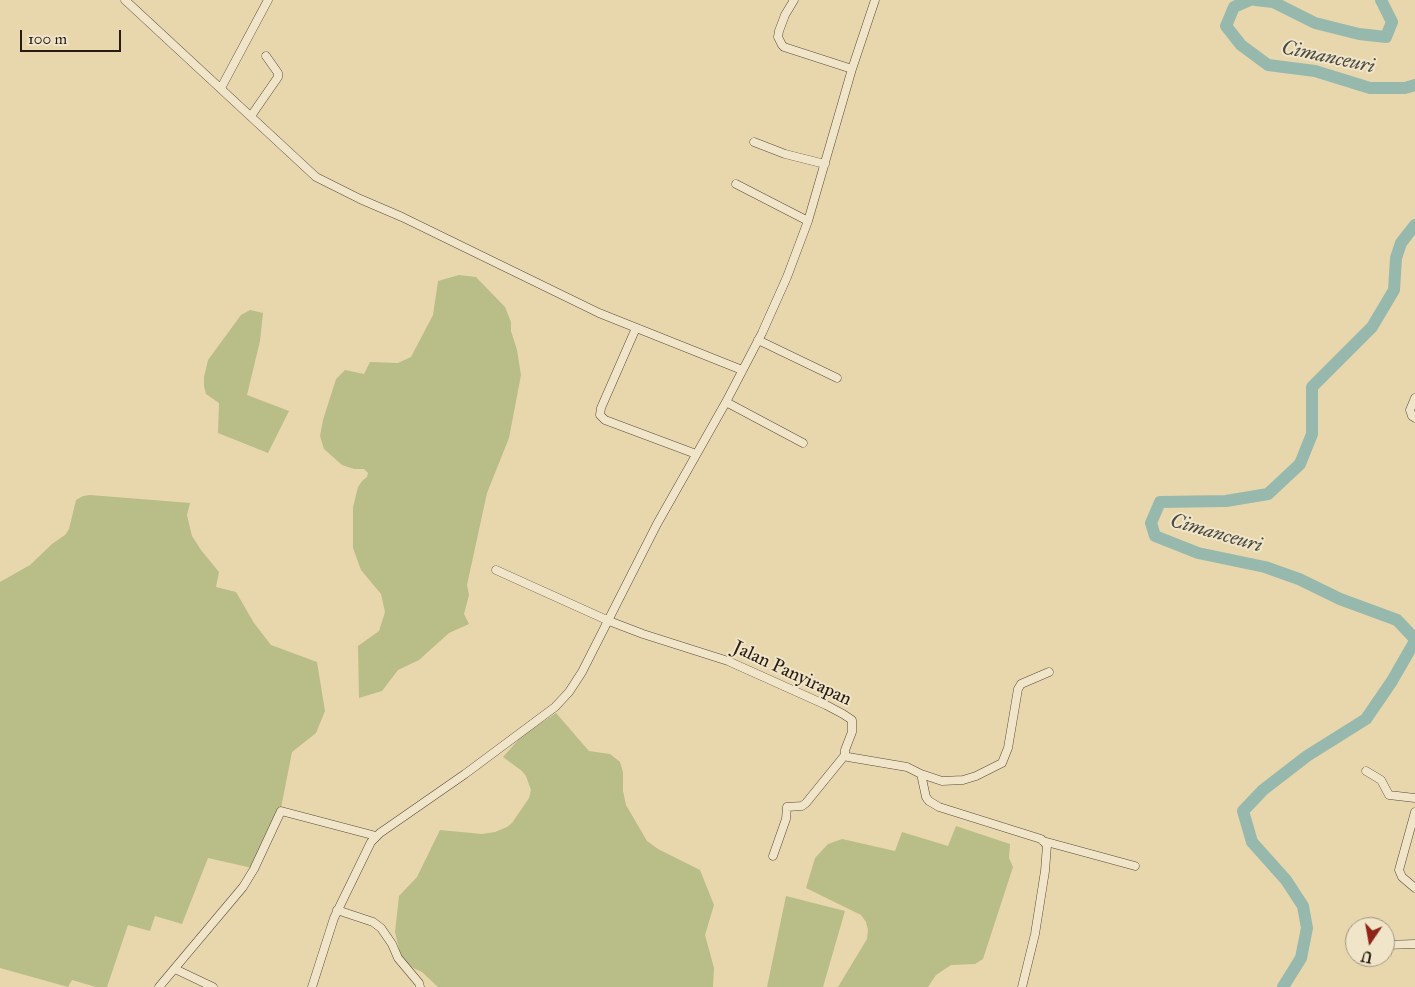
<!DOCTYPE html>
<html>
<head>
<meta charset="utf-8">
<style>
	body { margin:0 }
	#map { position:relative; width:1415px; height:987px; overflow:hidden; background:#e8d7ac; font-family:"IM FELL Great Primer",serif }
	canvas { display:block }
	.north { position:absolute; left:1345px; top:917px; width:50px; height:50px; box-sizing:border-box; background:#f0e5c9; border:1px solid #a09481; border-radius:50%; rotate:192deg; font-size:14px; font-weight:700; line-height:20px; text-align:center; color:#281b14 }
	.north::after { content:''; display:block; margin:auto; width:18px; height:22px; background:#8f2418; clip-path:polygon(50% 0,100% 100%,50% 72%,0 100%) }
	.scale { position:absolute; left:20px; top:30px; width:101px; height:22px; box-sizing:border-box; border:2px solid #281b14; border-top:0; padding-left:6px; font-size:15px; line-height:18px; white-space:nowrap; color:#281b14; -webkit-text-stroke:4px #f0e5c9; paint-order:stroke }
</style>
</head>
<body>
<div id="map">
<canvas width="1415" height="987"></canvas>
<div class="north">U</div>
<div class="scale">100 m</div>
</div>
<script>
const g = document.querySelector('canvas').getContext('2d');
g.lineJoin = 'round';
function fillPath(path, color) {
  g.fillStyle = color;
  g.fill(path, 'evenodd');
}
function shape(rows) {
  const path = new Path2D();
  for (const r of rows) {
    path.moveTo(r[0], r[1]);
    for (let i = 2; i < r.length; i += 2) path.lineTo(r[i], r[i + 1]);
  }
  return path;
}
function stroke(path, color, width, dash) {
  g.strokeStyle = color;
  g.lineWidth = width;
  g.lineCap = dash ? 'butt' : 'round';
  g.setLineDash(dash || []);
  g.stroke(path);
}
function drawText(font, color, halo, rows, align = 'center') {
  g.font = font + ' "IM FELL Great Primer",serif';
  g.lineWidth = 4;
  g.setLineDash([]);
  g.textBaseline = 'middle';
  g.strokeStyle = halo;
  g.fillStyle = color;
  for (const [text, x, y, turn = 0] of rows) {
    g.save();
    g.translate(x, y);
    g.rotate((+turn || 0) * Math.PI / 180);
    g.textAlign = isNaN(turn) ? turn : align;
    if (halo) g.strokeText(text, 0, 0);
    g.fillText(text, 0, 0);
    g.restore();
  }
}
fillPath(shape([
	[459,275,476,277,505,307,511,322,511,331,517,350,521,375,509,438,487,493,467,585,469,595,464,614,469,624,449,633,419,660,398,670,382,691,359,698,358,646,379,631,385,612,381,594,361,570,353,548,353,507,358,487,362,481,367,477,368,473,364,469,354,469,342,465,324,449,320,436,323,420,336,379,345,370,364,374,370,362,398,363,411,357,433,315,438,281],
	[250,310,263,313,260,341,247,395,289,411,268,453,218,433,219,403,206,394,204,386,204,377,208,360,241,315],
	[90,495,190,503,187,515,192,536,201,550,219,572,216,587,236,592,254,623,271,645,317,662,325,711,316,733,292,752,279,818,252,868,208,858,182,924,155,916,150,931,128,925,107,987,96,987,72,980,68,987,0,968,0,582,30,565,52,544,65,535,69,529,76,500,83,496],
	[556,713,589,751,610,754,620,762,623,772,623,791,626,805,647,841,658,849,700,870,714,905,705,935,714,968,713,987,438,987,422,972,409,966,401,957,395,932,399,896,417,877,440,830,482,834,495,832,507,827,512,823,529,798,531,790,526,776,522,771,503,757,521,737],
	[956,826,1010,844,1009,858,1013,867,983,959,975,964,951,965,936,975,928,987,838,987,867,939,868,930,866,922,861,915,806,888,815,858,828,844,842,839,895,851,902,832,948,846],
	[786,896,845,911,823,987,767,987]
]), '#b9bd87');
stroke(shape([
	[1250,0,1234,7,1226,26,1241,45,1268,65,1315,71,1370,88,1405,88,1415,85],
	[1255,0,1273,2,1315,23,1359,34,1386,37,1392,22,1381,0],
	[1415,225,1401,243,1396,258,1394,290,1372,327,1312,387,1312,434,1300,464,1268,494,1226,501,1160,502,1151,523,1155,536,1198,553,1265,567,1299,579,1340,599,1397,620,1415,639],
	[1283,987,1301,958,1307,928,1303,906,1286,880,1252,842,1243,811,1263,790,1307,756,1366,719,1392,681,1415,641]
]), '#97b9ad', 12);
const minor = shape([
	[125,0,316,177,360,199,402,217,599,313,742,370],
	[794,0,785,15,779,31,778,37,782,45,784,47,852,69],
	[221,88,268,0],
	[251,116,278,77,278,73,266,56],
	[754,142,785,154,825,164],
	[736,184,808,221],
	[636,328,601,408,600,415,605,420,696,454],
	[758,340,837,378],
	[1415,398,1410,410,1412,416,1415,418],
	[726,402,803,443],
	[496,570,609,621,643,634,728,661,826,705,843,714,852,720,852,732,845,750,845,755,848,757,907,767,921,774,926,797,929,801,939,807,1041,839,1047,845,1045,871,1035,934,1022,987],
	[1366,771,1381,780,1389,795,1415,798],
	[921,774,942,781,963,780,976,776,1002,763,1008,748,1018,689,1021,684,1049,672],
	[1415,812,1399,870,1402,877,1415,888],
	[1043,841,1135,866],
	[773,856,786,819,787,807,802,806,806,803,845,755],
	[337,910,373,922,381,928,392,944,398,958,419,983,420,987],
	[1352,945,1355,945],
	[1385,945,1415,944],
	[175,969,213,987],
	[159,987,243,887,254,869,281,811,376,836],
	[312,987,334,918,371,842,380,833,465,774,555,707,569,692,582,672,657,524,726,402,762,333,787,277,808,221,852,69,875,0]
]);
stroke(minor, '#584a3a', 9);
stroke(minor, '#f0e5c9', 8);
drawText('19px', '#281b14', '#f0e5c9', [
	["Jalan Panyirapan",792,674,25]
]);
drawText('italic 20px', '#494a42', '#f0e5c9', [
	["Cimanceuri",1328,58,12],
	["Cimanceuri",1216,534,16]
]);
</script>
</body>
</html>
